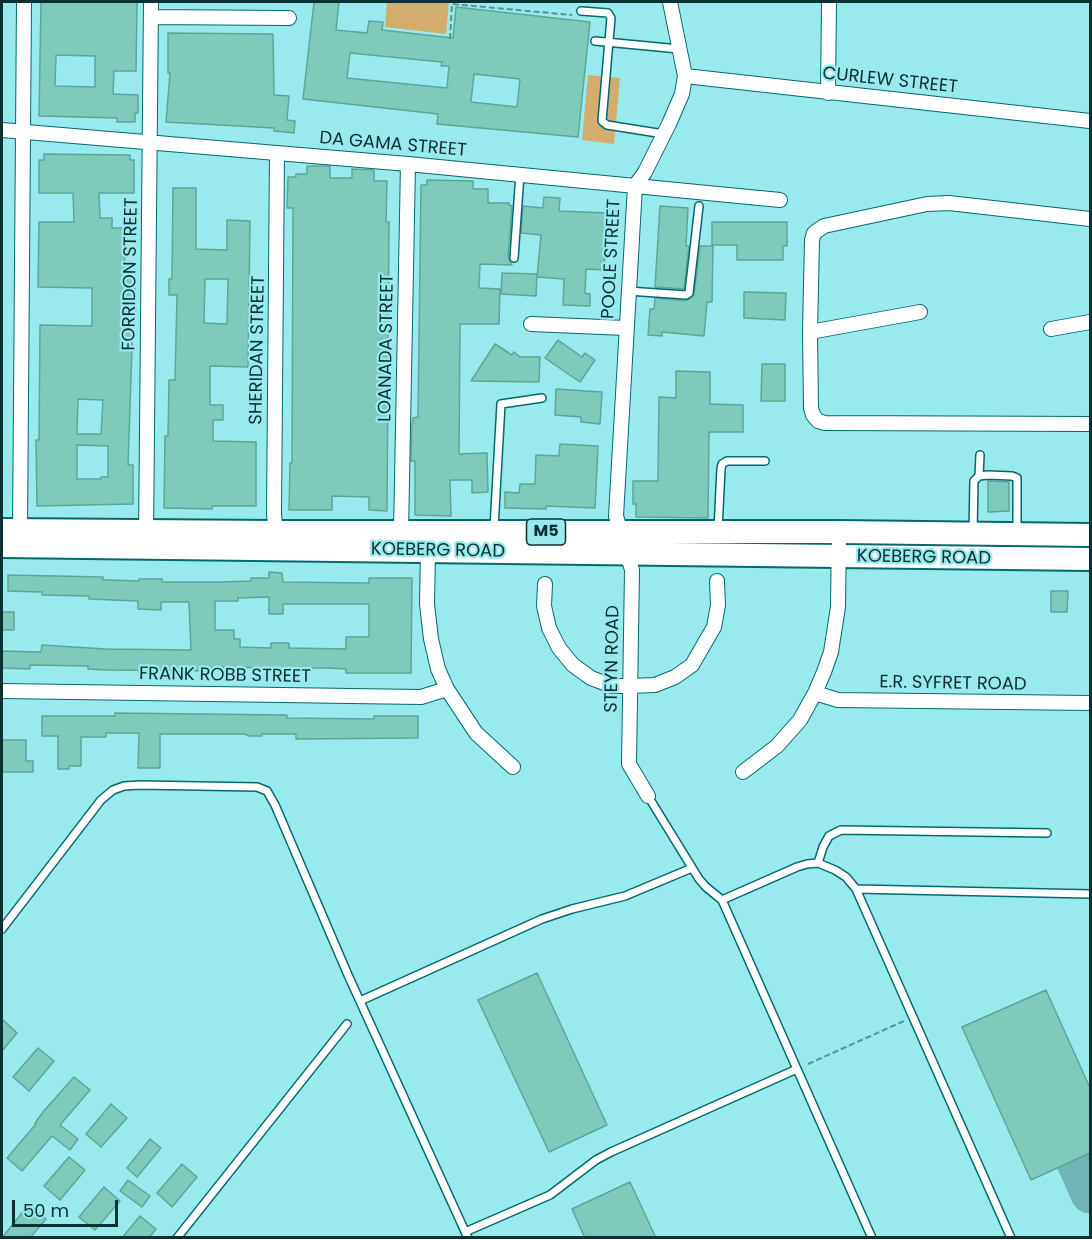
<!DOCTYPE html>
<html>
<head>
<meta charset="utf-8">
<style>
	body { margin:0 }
	#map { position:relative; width:1092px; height:1239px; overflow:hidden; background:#98eaed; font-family:Poppins,sans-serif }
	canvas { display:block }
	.frame { position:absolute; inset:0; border:3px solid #0d3032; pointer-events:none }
	.scale { position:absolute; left:12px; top:1200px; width:106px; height:27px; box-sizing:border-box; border:3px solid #0d3032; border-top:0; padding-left:8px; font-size:18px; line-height:21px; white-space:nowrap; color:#0d3032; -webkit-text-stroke:4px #98eaed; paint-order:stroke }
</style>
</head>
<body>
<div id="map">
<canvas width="1092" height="1239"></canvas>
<div class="frame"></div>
<div class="scale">50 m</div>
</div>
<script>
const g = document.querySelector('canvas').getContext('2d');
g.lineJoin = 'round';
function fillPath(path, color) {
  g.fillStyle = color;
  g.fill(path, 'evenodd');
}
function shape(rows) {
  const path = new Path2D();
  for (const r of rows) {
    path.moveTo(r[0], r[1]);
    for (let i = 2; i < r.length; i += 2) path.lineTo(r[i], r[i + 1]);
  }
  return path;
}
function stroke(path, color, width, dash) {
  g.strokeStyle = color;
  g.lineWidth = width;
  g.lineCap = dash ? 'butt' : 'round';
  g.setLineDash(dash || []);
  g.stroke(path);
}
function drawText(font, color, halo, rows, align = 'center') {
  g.font = font + ' Poppins,sans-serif';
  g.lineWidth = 4.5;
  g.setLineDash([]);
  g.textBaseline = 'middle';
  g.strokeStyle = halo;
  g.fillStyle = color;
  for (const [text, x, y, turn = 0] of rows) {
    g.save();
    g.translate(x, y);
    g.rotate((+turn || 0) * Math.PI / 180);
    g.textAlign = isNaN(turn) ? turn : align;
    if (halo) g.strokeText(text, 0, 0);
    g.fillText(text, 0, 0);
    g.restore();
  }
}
fillPath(shape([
	[387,2,449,2,446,34,385,27],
	[588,75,620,78,614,144,582,140]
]), '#d3ad6e');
stroke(shape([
	[1075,1160,1090,1194]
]), '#70b4b6', 39);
const building = shape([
	[41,2,137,2,136,71,114,71,113,94,138,95,138,113,135,113,135,122,117,122,117,118,39,116,41,2],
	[56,55,95,56,95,87,55,86,56,55],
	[314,2,339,2,336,30,367,33,369,21,383,22,382,30,453,38,456,7,590,22,578,137,437,124,438,114,303,99,314,2],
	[350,53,442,62,441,66,449,66,447,88,347,78,350,53],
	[474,74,520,79,517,107,471,102,474,74],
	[168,33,273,34,274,95,289,96,287,120,295,121,294,133,274,131,274,128,166,122,170,73,168,73,168,33],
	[44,154,130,155,130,160,134,160,134,193,99,193,100,218,112,218,112,228,124,228,125,270,134,270,136,319,133,319,128,465,133,465,133,504,37,506,36,440,39,440,40,325,92,326,92,288,38,287,39,222,74,222,73,193,39,193,39,160,44,160,44,154],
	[78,399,103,400,101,434,77,434,78,399],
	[77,445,108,446,108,477,101,477,101,479,77,479,77,445],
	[307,166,330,166,330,178,352,178,352,169,374,170,374,181,387,181,386,222,389,222,387,511,369,510,369,497,332,496,332,510,289,510,290,463,292,463,293,208,287,208,288,177,296,177,296,174,307,174,307,166],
	[427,180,473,181,473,189,488,189,488,203,509,203,509,205,512,206,508,258,512,265,480,264,479,288,500,289,499,324,460,324,459,454,487,453,488,492,472,493,472,480,450,480,451,516,415,515,415,461,411,461,412,427,413,418,418,417,421,185,427,185,427,180],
	[173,188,196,188,196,249,227,250,227,220,250,221,248,367,210,366,210,405,223,405,223,420,213,420,213,441,256,442,256,506,212,506,212,509,164,508,165,436,168,436,169,380,175,380,177,295,169,295,169,279,172,279,173,188],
	[205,279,228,279,227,324,204,323,205,279],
	[544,197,560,198,559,211,607,213,604,270,586,269,585,293,590,294,590,306,563,305,564,279,537,277,541,235,521,233,523,206,543,208,544,197],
	[660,206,688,208,686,246,689,246,684,289,655,287,660,206],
	[712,222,787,222,787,246,783,246,783,260,737,260,737,245,712,245,712,222],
	[700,246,713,246,712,302,707,302,704,336,662,332,662,336,648,335,650,309,654,309,655,298,686,301,694,295,700,246],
	[502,273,537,274,536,296,501,294,502,273],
	[744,292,786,293,785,320,744,318,744,292],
	[558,340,582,357,585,353,595,360,580,382,545,358,558,340],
	[495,344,512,355,514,352,520,357,540,357,539,382,471,381,495,344],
	[762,364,785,364,785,401,761,401,762,364],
	[676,371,710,372,710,404,743,405,743,432,709,432,708,518,636,517,636,504,633,504,633,481,658,481,659,397,676,398,676,371],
	[556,389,602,392,600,424,581,422,581,417,555,415,556,389],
	[560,444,598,446,595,508,546,506,546,509,505,508,505,492,519,493,520,484,535,484,536,455,559,456,560,444],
	[988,481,1009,482,1009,511,988,512,988,481],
	[269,572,282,573,283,582,369,583,369,578,412,578,411,673,346,673,346,669,327,668,288,668,288,672,271,671,271,668,212,667,212,671,106,670,88,669,88,666,30,665,30,669,2,668,2,651,41,652,42,645,106,649,191,650,189,602,161,602,161,610,138,609,138,601,89,599,89,596,42,595,42,592,8,591,8,575,103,577,103,580,108,580,139,581,139,579,162,579,162,582,219,582,251,581,251,578,269,578,269,572],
	[269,597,269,614,283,614,283,604,369,604,369,637,346,637,346,649,289,648,289,643,271,643,271,648,240,647,240,639,234,639,234,630,215,630,215,601,238,601,238,598,269,597],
	[1051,591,1068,591,1067,612,1051,612,1051,591],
	[2,612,14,612,14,630,2,630,2,612],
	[115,713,287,715,287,718,374,719,374,716,418,716,418,738,296,739,296,734,262,734,262,736,250,736,244,734,160,734,160,768,138,768,139,733,106,733,106,737,81,737,81,766,69,766,69,769,58,769,58,736,42,736,42,716,115,716,115,713],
	[2,740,26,740,26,761,33,761,33,772,2,772,2,740],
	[537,973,607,1125,549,1152,478,1000,537,973],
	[1046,990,1090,1088,1090,1153,1031,1180,962,1027,1046,990],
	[2,1019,17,1033,2,1051,2,1019],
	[38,1048,54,1061,29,1091,13,1077,38,1048],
	[74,1077,90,1090,60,1125,78,1139,70,1150,52,1136,22,1171,7,1158,36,1124,35,1123,43,1112,74,1077],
	[111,1104,127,1118,101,1147,86,1134,111,1104],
	[150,1139,161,1148,137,1177,127,1168,150,1139],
	[69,1157,85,1170,60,1200,44,1186,69,1157],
	[182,1164,197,1177,172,1207,157,1193,182,1164],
	[128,1180,150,1196,142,1207,120,1191,128,1180],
	[630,1182,656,1238,585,1238,572,1209,630,1182],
	[104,1187,120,1201,95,1230,79,1217,104,1187],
	[29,1204,46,1219,30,1238,2,1238,29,1204],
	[140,1216,156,1229,149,1238,122,1238,140,1216]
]);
fillPath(building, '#7fcbbb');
stroke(building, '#5ba798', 1.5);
const lane = shape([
	[581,11,608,13,611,18,602,121,607,125,664,134],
	[595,41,679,49],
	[514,258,520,174],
	[628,291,686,295,689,293,699,206],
	[979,476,980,455],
	[494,528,501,404,542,398],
	[718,529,721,469,722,464,727,461,765,461],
	[973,531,974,481,979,476,988,475,1012,476,1017,478,1017,530],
	[648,796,699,879,706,887,722,900,872,1238],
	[818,863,823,847,829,836,841,830,1047,833],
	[856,889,1090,894],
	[722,900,797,867,807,864,818,863,835,870,846,877,856,889,1011,1238],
	[2,929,101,800,113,790,124,786,140,785,257,787,267,791,275,805,348,975,468,1238],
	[360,1001,542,919,572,909,625,896,692,868],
	[465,1232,550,1195,596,1160,611,1152,797,1069],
	[177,1238,347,1024]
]);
const street = shape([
	[151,17,289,18],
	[685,76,1090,121],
	[828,93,829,2],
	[2,130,408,164,780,200],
	[1090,219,949,203,927,204,824,226,814,233,812,240,810,332,811,408,813,415,818,421,825,423,1090,424],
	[531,324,626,328],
	[1051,329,1090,322],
	[810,332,920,312],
	[20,530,24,2],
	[401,532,408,164],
	[146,536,151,2],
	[276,538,274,513,277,153],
	[428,551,427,604,431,639,438,669,447,689,476,733,513,767],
	[545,584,544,606,549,628,559,648,573,665,591,678,612,686,630,686,655,685,675,677,692,665,714,627,718,605,717,581],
	[2,691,421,697,447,689],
	[815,693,838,700,1090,703],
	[743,772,777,746,800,720,815,693,824,672,831,652,838,607,839,532],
	[648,796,629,764,632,570,616,516,635,186,645,172,669,124,682,94,685,76,670,2]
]);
const primary = shape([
	[2,530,276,532,839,532,1090,535],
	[2,546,1090,559]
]);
stroke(lane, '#04696d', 10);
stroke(street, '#04696d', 16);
stroke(primary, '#04696d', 26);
stroke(shape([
	[450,39,452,4,572,15],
	[808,1064,904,1021]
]), '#579395', 2, [6, 3]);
stroke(lane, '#fff', 7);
stroke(street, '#fff', 14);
stroke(primary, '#fff', 22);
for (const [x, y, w] of [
	[546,532,39]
]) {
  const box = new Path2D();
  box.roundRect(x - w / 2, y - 13, w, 26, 4.5);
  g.fillStyle = '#98eaed';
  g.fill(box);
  stroke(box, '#0d3032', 1.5);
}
drawText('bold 16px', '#0d3032', null, [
	["M5",546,532]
]);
drawText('18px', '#0d3032', '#98eaed', [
	["CURLEW STREET",890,81,6],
	["DA GAMA STREET",393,145,5],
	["POOLE STREET",612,259,-87],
	["FORRIDON STREET",131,274,-89],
	["LOANADA STREET",387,348,-89],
	["SHERIDAN STREET",258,350,-89],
	["KOEBERG ROAD",438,551,1],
	["KOEBERG ROAD",924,558,1],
	["STEYN ROAD",613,659,-89],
	["FRANK ROBB STREET",225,676,1],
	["E.R. SYFRET ROAD",953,684,1]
]);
</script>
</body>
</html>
